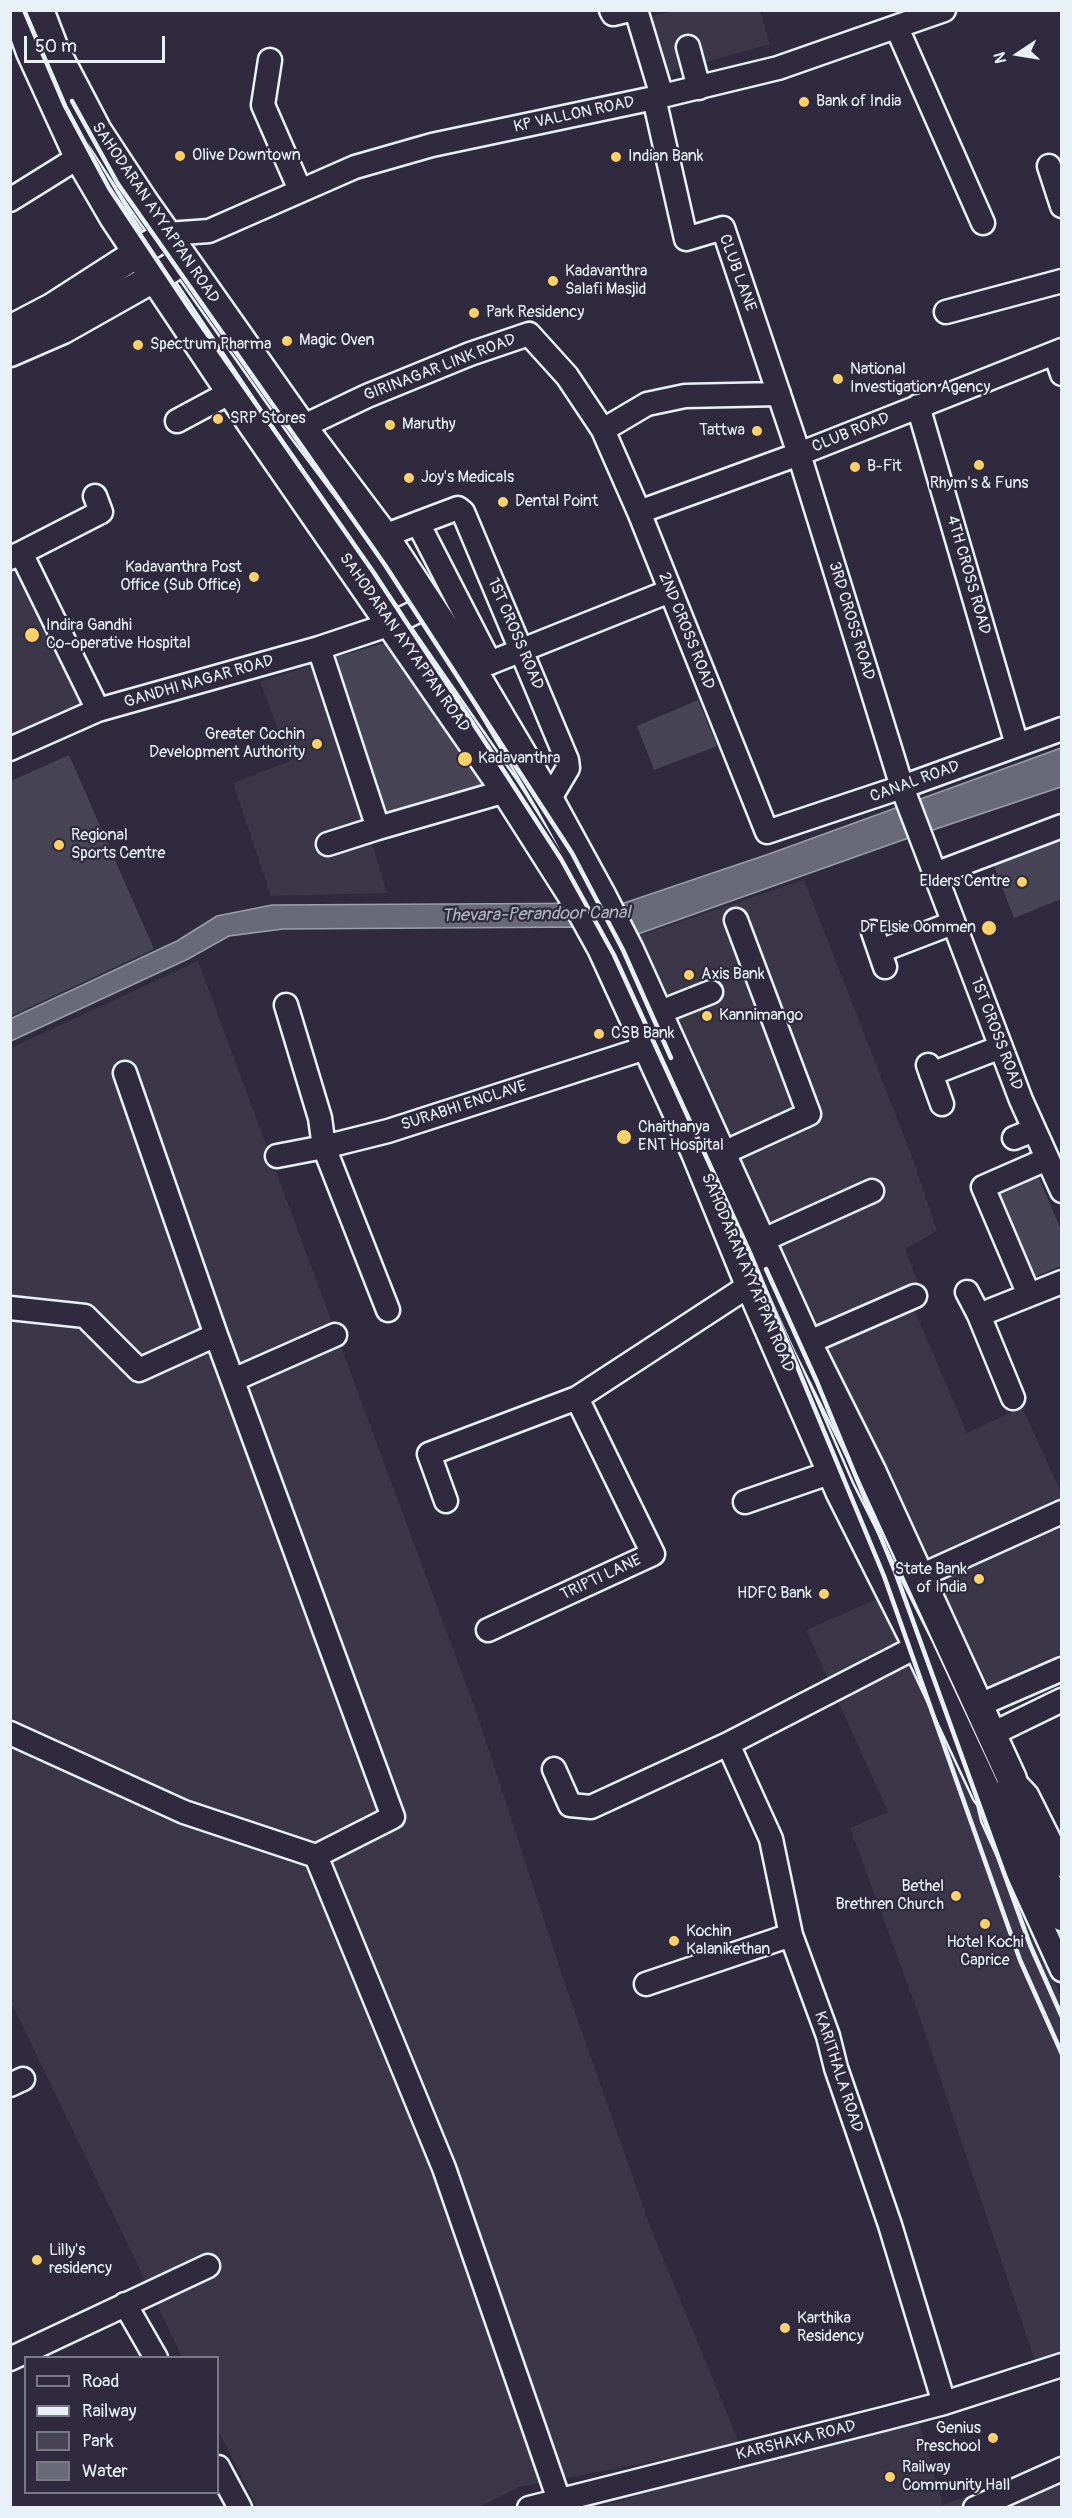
<!DOCTYPE html>
<html>
<head>
<meta charset="utf-8">
<style>
	body { margin:0 }
	#map { position:relative; width:1072px; height:2518px; overflow:hidden; background:#2f2a3d; font-family:Pangolin,sans-serif }
	canvas { display:block }
	.frame { position:absolute; inset:0; border:12px solid #e8f1f8; pointer-events:none }
	.legend { position:absolute; left:24px; top:2356px; width:195px; height:138px; box-sizing:border-box; background:#2f2a3d; border:2px solid #797a88; margin:0; padding:8px 10px; list-style:none; font-size:18px; color:#e8f1f8 }
	.legend li { display:flex; align-items:center; gap:12px; height:30px }
	.legend b { width:30px; border:2px solid #797a88 }
	.north { position:absolute; left:988px; top:24px; width:60px; height:60px; -webkit-text-stroke:4px #2f2a3d; paint-order:stroke; rotate:258deg; font-size:16px; font-weight:700; line-height:24px; text-align:center; color:#e8f1f8 }
	.north::after { content:''; display:block; margin:auto; width:21px; height:27px; background:#e8f1f8; clip-path:polygon(50% 0,100% 100%,50% 72%,0 100%) }
	.scale { position:absolute; left:24px; top:36px; width:141px; height:27px; box-sizing:border-box; border:3px solid #e8f1f8; border-top:0; padding-left:8px; font-size:18px; line-height:21px; white-space:nowrap; color:#e8f1f8; -webkit-text-stroke:4px #2f2a3d; paint-order:stroke }
</style>
</head>
<body>
<div id="map">
<canvas width="1072" height="2518"></canvas>
<div class="frame"></div>
<ul class="legend">
<li><b style="height:8px;background:#2f2a3d"></b>Road</li>
<li><b style="height:8px;background:#e8f1f8"></b>Railway</li>
<li><b style="height:16px;background:#464455"></b>Park</li>
<li><b style="height:16px;background:#696978"></b>Water</li>
</ul>
<div class="north">N</div>
<div class="scale">50 m</div>
</div>
<script>
const g = document.querySelector('canvas').getContext('2d');
g.lineJoin = 'round';
function fillPath(path, color) {
  g.fillStyle = color;
  g.fill(path, 'evenodd');
}
function shape(rows) {
  const path = new Path2D();
  for (const r of rows) {
    path.moveTo(r[0], r[1]);
    for (let i = 2; i < r.length; i += 2) path.lineTo(r[i], r[i + 1]);
  }
  return path;
}
function stroke(path, color, width, dash) {
  g.strokeStyle = color;
  g.lineWidth = width;
  g.lineCap = dash ? 'butt' : 'round';
  g.setLineDash(dash || []);
  g.stroke(path);
}
function drawText(font, color, halo, rows, align = 'center') {
  g.font = font + ' Pangolin,sans-serif';
  g.lineWidth = 4.5;
  g.setLineDash([]);
  g.textBaseline = 'middle';
  g.strokeStyle = halo;
  g.fillStyle = color;
  for (const [text, x, y, turn = 0] of rows) {
    g.save();
    g.translate(x, y);
    g.rotate((+turn || 0) * Math.PI / 180);
    g.textAlign = isNaN(turn) ? turn : align;
    if (halo) g.strokeText(text, 0, 0);
    g.fillText(text, 0, 0);
    g.restore();
  }
}
fillPath(shape([
	[675,11,760,11,770,44,662,74,647,17],
	[18,566,88,702,11,736,10,568],
	[324,661,483,787,495,805,372,843,387,893,271,896,233,783,290,761,260,682],
	[804,880,911,1154,937,1231,905,1249,926,1302,914,1309,967,1433,1022,1407,1061,1492,1061,1660,985,1697,638,936],
	[198,961,476,1711,563,1978,651,2229,740,2445,519,2487,479,2507,257,2507,218,2430,218,2358,182,2357,11,2002,11,1048],
	[877,1599,968,1781,1061,1996,1061,2353,1035,2361,920,2018,850,1828,888,1812,806,1630],
	[917,2416,943,2505,1061,2463,1061,2507,595,2508]
]), '#3b3749');
fillPath(shape([
	[389,642,483,787,387,815,332,658],
	[698,700,717,746,654,770,637,726],
	[69,755,154,949,11,1016,11,781],
	[1057,837,1061,849,1061,899,1014,918,992,861],
	[1035,1169,1061,1230,1061,1266,1027,1280,989,1190]
]), '#464455');
const water = shape([
	[1061,748,1061,787,900,841,638,934,583,927,283,929,229,936,188,959,11,1041,10,1019,177,941,217,916,272,905,624,903,769,854,1061,748]
]);
fillPath(water, '#696978');
stroke(water, '#9c9fab', 1.5);
const minor = shape([
	[611,10,613,14,630,10],
	[636,10,662,96],
	[897,28,983,223],
	[688,47,699,88],
	[270,60,263,105,300,190],
	[654,98,686,239,723,228,799,454,902,787,1021,1100,1062,1191],
	[1049,166,1062,206],
	[10,200,79,157],
	[167,234,209,231,355,167,432,145,654,98,778,68,944,10],
	[946,312,1062,281],
	[1055,353,1062,374],
	[918,406,1017,745],
	[177,421,231,392],
	[302,427,367,396,470,354,529,334,567,376,603,430,639,512,767,832,902,787,1062,729],
	[603,430,647,404,685,396,779,394],
	[639,512,799,454,1062,350],
	[418,523,490,663],
	[384,536,458,508,463,512,567,760,568,768,549,800],
	[21,553,101,512,95,496],
	[10,558,21,553,98,710],
	[319,648,378,828,506,791],
	[472,670,670,591],
	[10,749,98,710,319,648,391,624,430,605],
	[328,844,378,828],
	[935,874,1062,826],
	[873,932,885,967],
	[880,951,953,923],
	[286,1005,320,1118,324,1147,388,1310],
	[658,1013,711,992],
	[928,1065,942,1104],
	[125,1073,216,1335,393,1817,316,1856,444,2168,559,2500],
	[931,1074,1001,1047],
	[1014,1138,1034,1130],
	[721,1154,809,1114,736,920],
	[277,1156,324,1147,388,1131,649,1047],
	[761,1241,872,1191],
	[967,1292,979,1315],
	[1029,1295,983,1187,1047,1159],
	[10,1308,85,1316,139,1370,216,1335],
	[807,1343,915,1296],
	[233,1380,335,1335],
	[1013,1398,979,1315,1062,1282],
	[446,1501,429,1454,577,1398,750,1285],
	[745,1502,832,1472],
	[918,1577,1062,1512],
	[488,1630,653,1554,577,1398],
	[977,1706,1062,1669],
	[10,1733,184,1812,316,1856],
	[990,1735,1062,1700],
	[728,1744,771,1839,791,1935,828,2036,836,2068,890,2225,944,2403],
	[554,1769,570,1805,591,1807,728,1744,918,1646],
	[1012,1779,1027,1795,1062,1865],
	[987,1793,993,1818,1062,1970],
	[646,1984,791,1935],
	[10,2085,23,2079],
	[125,2304,156,2358],
	[10,2359,208,2266],
	[218,2467,240,2508],
	[529,2508,883,2419,944,2403,1062,2365],
	[975,2508,1062,2469]
]);
const major = shape([
	[16,10,31,52,79,157,114,217,251,422,506,791,576,901,602,948,696,1153,750,1285,840,1491,918,1646,987,1793,1011,1806],
	[39,10,54,49,97,131,143,201,302,427,384,536,472,670,549,800,602,897,629,950,807,1343,872,1473,1012,1779,1011,1806,1062,1916],
	[10,330,52,308,153,243],
	[10,352,63,329,171,268]
]);
stroke(minor, '#e8f1f8', 27);
stroke(major, '#e8f1f8', 33);
stroke(minor, '#2f2a3d', 22);
stroke(major, '#2f2a3d', 28);
stroke(shape([
	[24,10,65,106,109,188,189,308,374,573,478,731,561,859,614,955,751,1255,884,1576,1020,1960,1062,2054],
	[72,101,118,184,385,565,572,853,623,950,671,1058],
	[766,1269,817,1382,896,1574,1030,1945,1062,2017]
]), '#e8f1f8', 4.5);
for (const [x, y, r, color] of [
	[804,102,6,"#ffd166"],
	[180,156,6,"#ffd166"],
	[616,157,6,"#ffd166"],
	[553,281,6,"#ffd166"],
	[474,313,6,"#ffd166"],
	[287,341,6,"#ffd166"],
	[138,345,6,"#ffd166"],
	[838,379,6,"#ffd166"],
	[218,419,6,"#ffd166"],
	[390,425,6,"#ffd166"],
	[757,431,6,"#ffd166"],
	[979,465,6,"#ffd166"],
	[855,467,6,"#ffd166"],
	[409,478,6,"#ffd166"],
	[503,502,6,"#ffd166"],
	[254,577,6,"#ffd166"],
	[32,635,8,"#ffd166"],
	[317,744,6,"#ffd166"],
	[465,759,8,"#ffd166"],
	[59,845,6,"#ffd166"],
	[1022,882,6,"#ffd166"],
	[989,928,8,"#ffd166"],
	[689,975,6,"#ffd166"],
	[707,1016,6,"#ffd166"],
	[599,1034,6,"#ffd166"],
	[624,1137,8,"#ffd166"],
	[979,1579,6,"#ffd166"],
	[824,1594,6,"#ffd166"],
	[956,1896,6,"#ffd166"],
	[985,1924,6,"#ffd166"],
	[674,1941,6,"#ffd166"],
	[37,2260,6,"#ffd166"],
	[785,2328,6,"#ffd166"],
	[993,2438,6,"#ffd166"],
	[890,2477,6,"#ffd166"]
]) {
  const dot = new Path2D();
  dot.arc(x, y, r, 0, 2 * Math.PI);
  g.fillStyle = color;
  g.fill(dot);
  stroke(dot, '#2f2a3d', 2);
}
drawText('16px', '#e8f1f8', '#2f2a3d', [
	["Bank of India",816,102],
	["Olive Downtown",192,156],
	["Indian Bank",628,157],
	["Kadavanthra",565,272],
	["Salafi Masjid",565,290],
	["Park Residency",486,313],
	["Magic Oven",299,341],
	["Spectrum Pharma",150,345],
	["National",850,370],
	["Investigation Agency",850,388],
	["SRP Stores",230,419],
	["Maruthy",402,425],
	["Tattwa",745,431,"right"],
	["B-Fit",867,467],
	["Joy's Medicals",421,478],
	["Rhym's & Funs",979,484,"center"],
	["Dental Point",515,502],
	["Kadavanthra Post",242,568,"right"],
	["Office (Sub Office)",242,586,"right"],
	["Indira Gandhi",46,626],
	["Co-operative Hospital",46,644],
	["Greater Cochin",305,735,"right"],
	["Development Authority",305,753,"right"],
	["Kadavanthra",478,759],
	["Regional",71,836],
	["Sports Centre",71,854],
	["Elders Centre",1010,882,"right"],
	["Dr Elsie Oommen",976,928,"right"],
	["Axis Bank",701,975],
	["Kannimango",719,1016],
	["CSB Bank",611,1034],
	["Chaithanya",638,1128],
	["ENT Hospital",638,1146],
	["State Bank",967,1570,"right"],
	["of India",967,1588,"right"],
	["HDFC Bank",812,1594,"right"],
	["Bethel",944,1887,"right"],
	["Brethren Church",944,1905,"right"],
	["Kochin",686,1932],
	["Kalanikethan",686,1950],
	["Hotel Kochi",985,1943,"center"],
	["Caprice",985,1961,"center"],
	["Lilly's",49,2251],
	["residency",49,2269],
	["Karthika",797,2319],
	["Residency",797,2337],
	["Genius",981,2429,"right"],
	["Preschool",981,2447,"right"],
	["Railway",902,2468],
	["Community Hall",902,2486]
], 'left');
drawText('16px', '#e8f1f8', '#2f2a3d', [
	["KP VALLON ROAD",574,115,-12],
	["SAHODARAN AYYAPPAN ROAD",155,213,56],
	["CLUB LANE",737,273,70],
	["GIRINAGAR LINK ROAD",440,368,-21],
	["CLUB ROAD",851,433,-22],
	["4TH CROSS ROAD",968,575,74],
	["3RD CROSS ROAD",851,621,73],
	["2ND CROSS ROAD",686,631,68],
	["1ST CROSS ROAD",515,634,67],
	["SAHODARAN AYYAPPAN ROAD",404,643,55],
	["GANDHI NAGAR ROAD",199,682,-16],
	["CANAL ROAD",915,782,-20],
	["1ST CROSS ROAD",996,1034,69],
	["SURABHI ENCLAVE",464,1106,-18],
	["SAHODARAN AYYAPPAN ROAD",747,1273,67],
	["TRIPTI LANE",601,1578,-25],
	["KARITHALA ROAD",838,2072,72],
	["KARSHAKA ROAD",796,2441,-14]
]);
drawText('italic 18px', '#afb4be', '#2f2a3d', [
	["Thevara-Perandoor Canal",536,915,-1]
]);
</script>
</body>
</html>
